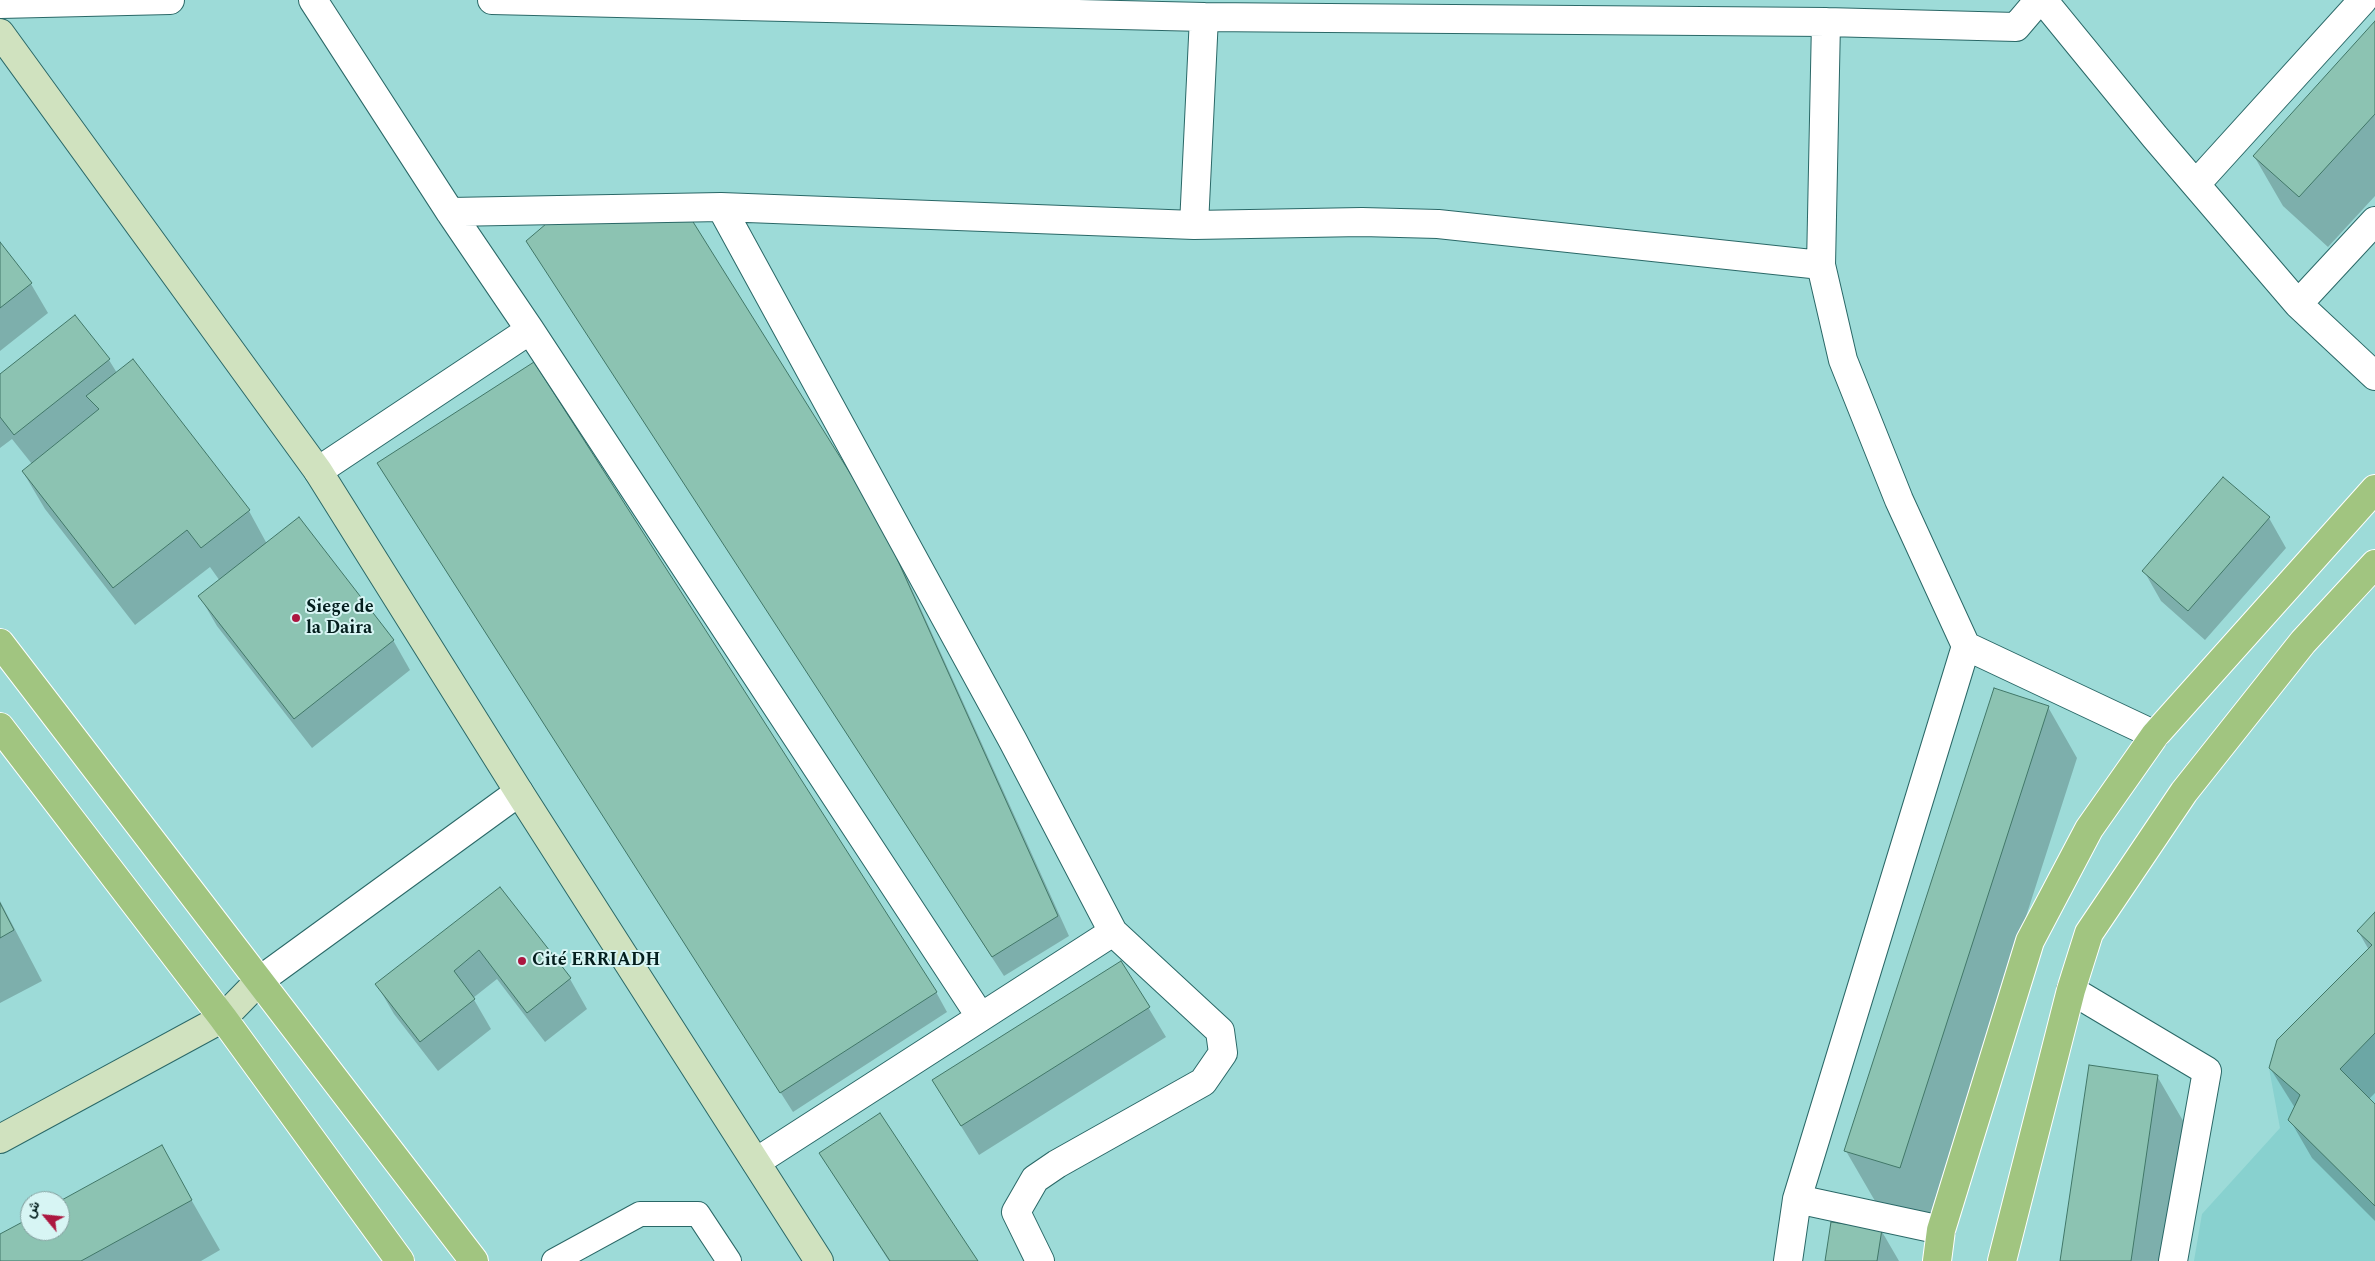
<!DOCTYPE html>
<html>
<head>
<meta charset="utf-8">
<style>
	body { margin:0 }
	#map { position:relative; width:2375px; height:1261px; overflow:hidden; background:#9ddbd8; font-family:Spectral,Vazirmatn,serif }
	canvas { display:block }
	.north { position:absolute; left:20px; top:1191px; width:50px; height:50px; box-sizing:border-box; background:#d7f5f4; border:1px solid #839f9e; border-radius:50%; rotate:298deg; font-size:14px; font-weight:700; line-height:20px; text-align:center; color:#041e1d }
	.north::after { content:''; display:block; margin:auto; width:18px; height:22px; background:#ac1740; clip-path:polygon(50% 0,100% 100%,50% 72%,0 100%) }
</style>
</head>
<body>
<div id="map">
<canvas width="2375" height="1261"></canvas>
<div class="north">ش</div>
</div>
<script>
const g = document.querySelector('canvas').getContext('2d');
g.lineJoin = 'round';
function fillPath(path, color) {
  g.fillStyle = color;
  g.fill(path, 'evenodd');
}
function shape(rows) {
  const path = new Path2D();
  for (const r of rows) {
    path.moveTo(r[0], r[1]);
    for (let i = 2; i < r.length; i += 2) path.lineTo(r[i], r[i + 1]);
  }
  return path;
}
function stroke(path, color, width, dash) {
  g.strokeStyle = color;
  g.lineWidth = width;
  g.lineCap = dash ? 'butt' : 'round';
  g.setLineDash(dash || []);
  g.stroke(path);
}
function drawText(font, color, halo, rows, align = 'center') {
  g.font = font + ' Spectral,serif';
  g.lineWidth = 4;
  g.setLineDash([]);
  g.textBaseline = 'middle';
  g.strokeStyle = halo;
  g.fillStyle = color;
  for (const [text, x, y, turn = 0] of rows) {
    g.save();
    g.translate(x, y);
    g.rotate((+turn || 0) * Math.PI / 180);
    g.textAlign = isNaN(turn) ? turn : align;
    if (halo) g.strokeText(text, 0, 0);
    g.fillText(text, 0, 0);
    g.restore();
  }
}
fillPath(shape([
	[2375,942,2375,1261,2194,1261,2202,1214,2280,1128,2269,1068,2277,1040]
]), '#88d1cf');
fillPath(shape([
	[2375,23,2375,196,2328,247,2283,206,2254,156],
	[528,242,891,543,1069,936,1004,976],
	[0,244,31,284,48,313,0,351],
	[109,360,117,373,249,511,267,544,393,640,410,670,312,748,217,626,200,597,220,581,210,567,135,625,45,509,23,472,32,464,12,439,0,448,0,376],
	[391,484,936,992,947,1012,793,1112],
	[2269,518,2286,548,2205,640,2161,601,2144,571],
	[2048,707,2077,758,1929,1218,1875,1201,1846,1151],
	[500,888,570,979,587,1009,545,1042,497,979,473,998,491,1029,438,1071,394,1014,377,985],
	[0,901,42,981,0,1003],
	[2375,914,2375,1093,2368,1100,2375,1106,2375,1221,2312,1158,2290,1120,2295,1108,2270,1068,2369,950,2358,931],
	[1121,962,1166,1037,979,1155,951,1110],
	[2157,1076,2186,1126,2166,1261,2062,1261],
	[161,1147,220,1250,201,1261,0,1261,0,1236,30,1219,30,1231,60,1231,60,1203],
	[820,1154,976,1261,889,1261],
	[1881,1230,1899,1261,1827,1261]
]), '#0003');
const building = shape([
	[2375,21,2375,114,2299,197,2253,156,2375,21],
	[690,217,880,521,1058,916,992,957,526,241,553,218,690,217],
	[0,242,32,283,0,308,0,242],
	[75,315,110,359,14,435,0,417,0,374,75,315],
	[133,359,250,510,201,548,187,530,113,588,22,471,99,409,86,396,133,359],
	[534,362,937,992,780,1093,377,463,534,362],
	[2223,477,2270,517,2188,611,2142,571,2223,477],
	[299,517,394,640,294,719,198,596,299,517],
	[1994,688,2049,706,1900,1168,1844,1151,1994,688],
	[500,887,571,978,527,1013,479,950,454,971,475,999,420,1042,375,984,500,887],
	[0,903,14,930,0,938,0,903],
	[2375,912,2375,1033,2340,1069,2375,1104,2375,1206,2288,1120,2300,1095,2269,1068,2277,1040,2372,945,2357,931,2375,912],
	[1121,961,1150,1007,961,1126,932,1080,1121,961],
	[2089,1065,2158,1075,2131,1261,2060,1261,2089,1065],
	[880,1113,978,1261,890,1261,819,1153,880,1113],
	[162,1145,192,1200,81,1261,0,1261,0,1234,30,1218,30,1231,60,1231,60,1201,162,1145],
	[1831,1222,1882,1229,1877,1261,1825,1261,1831,1222]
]);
fillPath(building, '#8cc3b2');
stroke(building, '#417768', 1);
const lane = shape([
	[554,1261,640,1214,698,1214,729,1261]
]);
const street = shape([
	[313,0,450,212,530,330,980,1016],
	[492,0,1204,17,1826,22,2016,27,2039,0],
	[2043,0,2155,137,2298,304,2375,376],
	[0,4,170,0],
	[2196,184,2363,0],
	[721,207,1013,741,1113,932,1220,1031,1223,1053,1203,1082,1057,1164,1035,1179,1016,1212,1040,1261],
	[450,212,721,207,1194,225,1204,17],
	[1194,225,1362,222,1438,224,1821,265],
	[2298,304,2375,221],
	[318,471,530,330],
	[1966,646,2155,735],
	[259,981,519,792],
	[2071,990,2207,1071,2173,1261],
	[756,1162,1113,932],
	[1797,1199,1941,1230],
	[1788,1261,1797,1199,1966,646,1899,500,1843,360,1821,265,1826,22]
]);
const secondary = shape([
	[0,33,318,471,519,792,819,1261],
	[0,1139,223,1018,259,981]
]);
const primary = shape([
	[0,643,474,1261],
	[0,727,223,1018,400,1261],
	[1937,1261,1941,1230,2030,941,2089,829,2155,735,2375,489],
	[2002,1261,2071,990,2089,933,2184,792,2303,642,2375,564]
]);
stroke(lane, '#2a6867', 26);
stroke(street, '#2a6867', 30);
stroke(secondary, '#2a6867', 30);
stroke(primary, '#fff', 30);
stroke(lane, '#fff', 24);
stroke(street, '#fff', 28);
stroke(secondary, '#d0e2bf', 28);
stroke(primary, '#a1c580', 28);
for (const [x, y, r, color] of [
	[296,618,5,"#ac1740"],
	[522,961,5,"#ac1740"]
]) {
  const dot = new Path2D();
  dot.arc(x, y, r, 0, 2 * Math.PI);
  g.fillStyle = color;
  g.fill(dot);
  stroke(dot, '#d7f5f4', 2);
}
drawText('bold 18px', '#041e1d', '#d7f5f4', [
	["Siege de",306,608],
	["la Daira",306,629],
	["Cité ERRIADH",532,961]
], 'left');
</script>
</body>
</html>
